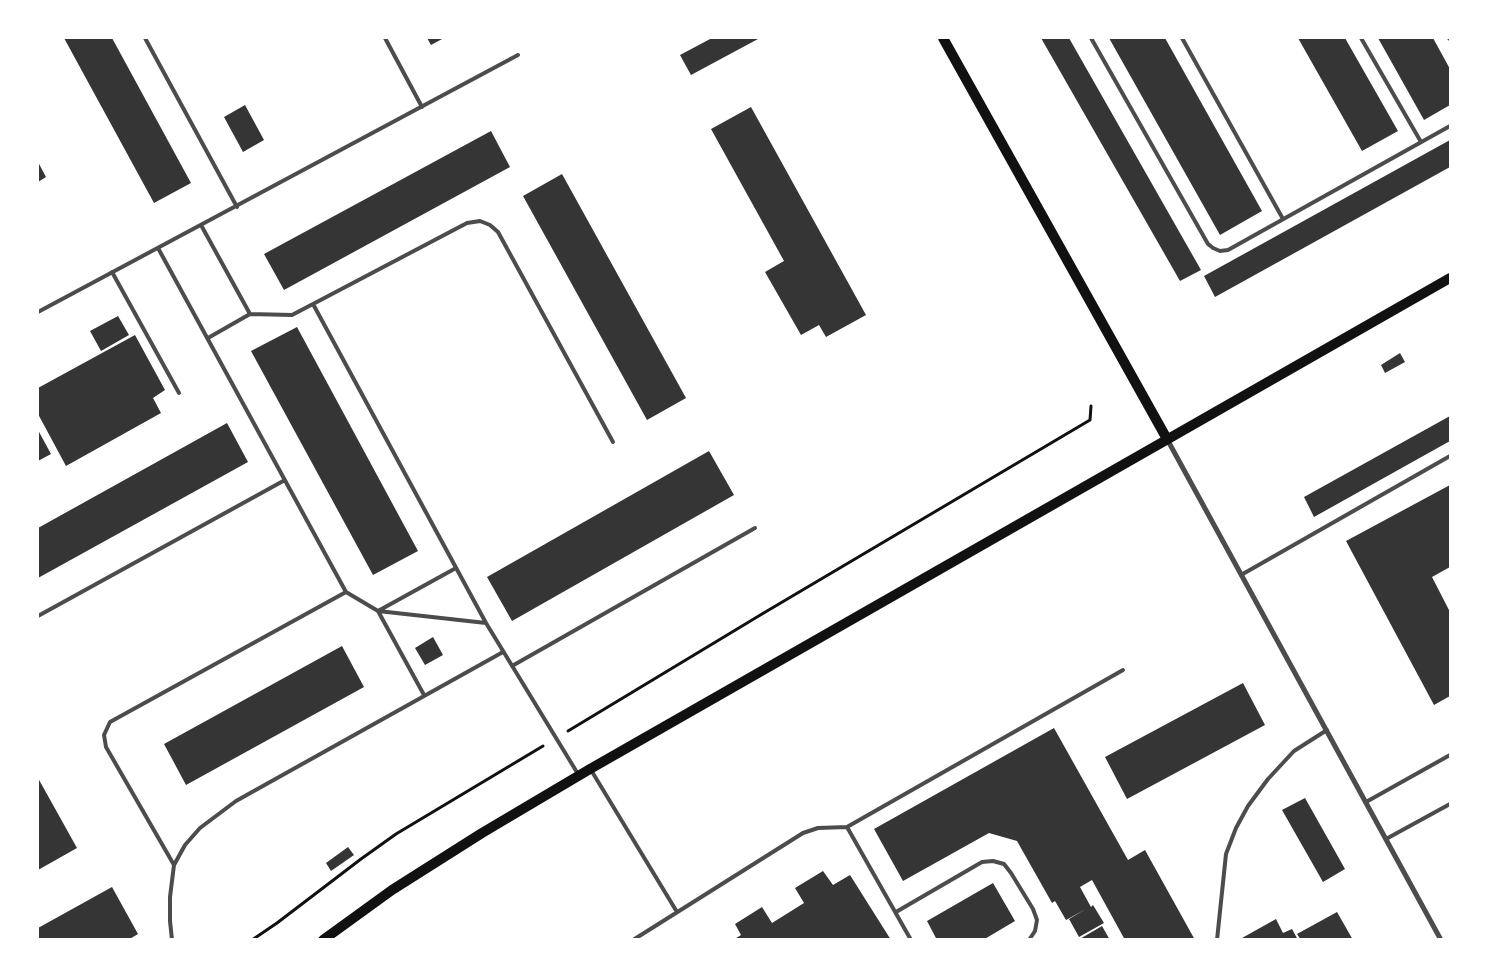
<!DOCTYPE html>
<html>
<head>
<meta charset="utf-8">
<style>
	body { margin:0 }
	#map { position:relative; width:1488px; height:977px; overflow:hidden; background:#fff; font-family:"DejaVu Sans",sans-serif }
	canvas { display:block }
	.frame { position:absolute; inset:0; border:39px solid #fff; pointer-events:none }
</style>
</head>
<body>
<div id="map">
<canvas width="1488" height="977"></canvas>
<div class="frame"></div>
</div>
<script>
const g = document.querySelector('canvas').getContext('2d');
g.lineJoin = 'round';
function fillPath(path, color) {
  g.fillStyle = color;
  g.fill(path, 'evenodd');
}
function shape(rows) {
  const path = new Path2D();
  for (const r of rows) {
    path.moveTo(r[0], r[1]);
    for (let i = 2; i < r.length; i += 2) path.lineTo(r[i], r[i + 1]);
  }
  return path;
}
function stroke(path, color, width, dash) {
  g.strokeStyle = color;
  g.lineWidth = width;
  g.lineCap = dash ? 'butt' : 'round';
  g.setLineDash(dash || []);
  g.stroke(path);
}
fillPath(shape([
	[64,38,112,38,191,183,154,203],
	[427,38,444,38,431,45],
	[712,38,757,38,758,39,691,75,680,55],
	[1041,38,1069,38,1201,270,1180,281],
	[1109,38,1165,38,1262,211,1220,235],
	[1298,38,1345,38,1398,131,1362,151],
	[1378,38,1433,38,1450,69,1450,105,1424,120],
	[245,105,264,140,243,152,224,117],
	[751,107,866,315,826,337,819,325,801,335,765,272,784,261,711,129],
	[491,131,510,167,284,290,264,254],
	[1450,140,1450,167,1215,297,1204,276],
	[38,162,46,177,38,182],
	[562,174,686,398,647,420,523,196],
	[118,316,129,335,101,351,90,331],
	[297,327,418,551,373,575,251,351],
	[135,335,165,390,153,398,161,413,66,466,38,414,38,388],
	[1400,353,1405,362,1385,373,1381,365],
	[1450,416,1450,441,1314,517,1304,497],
	[227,423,248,462,38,578,38,528],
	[38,430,51,454,38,461],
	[709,451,734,495,512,621,487,577],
	[1450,485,1450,567,1432,577,1450,612,1450,696,1434,705,1346,541],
	[433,637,443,655,425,665,415,648],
	[342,646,364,687,186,785,164,744],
	[1243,683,1265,725,1127,799,1105,757],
	[1054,728,1128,860,1145,850,1195,940,1125,940,1092,880,1080,887,1091,907,1093,905,1104,923,1079,937,1069,919,1086,909,1066,920,1055,901,1052,903,1017,841,989,833,903,881,874,829],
	[38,778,77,848,38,870],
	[1305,798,1345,869,1323,882,1282,810],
	[348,847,354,855,331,871,326,863],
	[823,871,833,885,850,875,891,940,733,940,741,935,735,924,762,907,772,923,804,903,795,888],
	[993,883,1015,921,983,940,937,940,927,921],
	[112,887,138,934,128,940,38,940,38,928],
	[1337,912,1353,940,1301,940,1297,934],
	[1276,919,1283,933,1292,929,1298,940,1243,940,1242,938],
	[1102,926,1110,940,1078,940]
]), '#353535');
stroke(shape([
	[568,731,762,614,1090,420,1091,406],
	[252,940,277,923,361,859,396,834,543,746]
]), '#111', 3);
stroke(shape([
	[145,38,237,207],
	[385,38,422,107],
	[1091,38,1208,244,1213,248,1220,251,1228,250,1450,126],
	[1182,38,1283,219],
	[1361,38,1421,142],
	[1449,38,1450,39],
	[201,225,250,314,292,315,313,304,486,623,578,774],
	[158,248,346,592,378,611,486,623],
	[112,272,179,393],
	[313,304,467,223,480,221,490,225,498,232,613,442],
	[38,312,518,55],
	[208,338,250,314],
	[1241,575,1450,456],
	[38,616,285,480],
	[512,666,755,528],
	[424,695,378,611,456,568],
	[591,770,677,912],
	[1366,802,1450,755],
	[847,827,1123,670],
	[1386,839,1450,804],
	[174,865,106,747,104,735,110,722,346,592],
	[896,912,982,862,993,861,1004,864,1011,873,1033,909,1037,920,1035,931,1029,940],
	[172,940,170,921,170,897,174,865,185,845,200,828,236,801,503,652],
	[633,940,803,833,818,828,847,827,911,940],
	[1217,940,1226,854,1236,828,1248,806,1268,779,1294,751,1327,730]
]), '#4c4c4c', 4);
stroke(shape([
	[1167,439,1441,940]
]), '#4c4c4c', 5);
stroke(shape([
	[943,38,1167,439],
	[323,940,392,890,482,833,590,769,1450,278]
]), '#111', 10);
</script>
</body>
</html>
